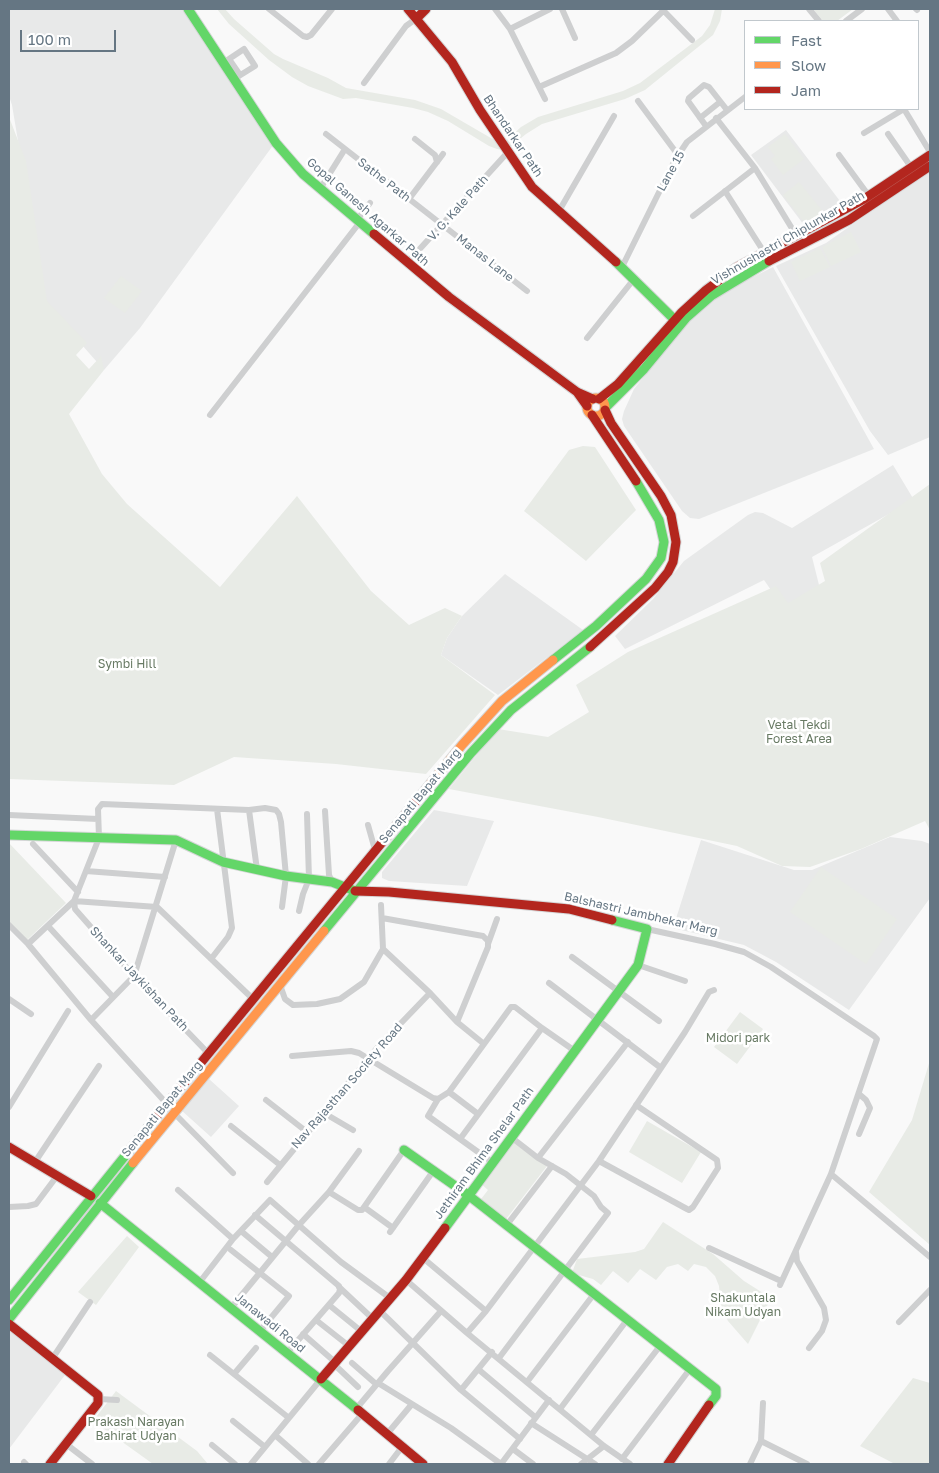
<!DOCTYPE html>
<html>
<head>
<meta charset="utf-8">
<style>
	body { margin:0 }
	#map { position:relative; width:939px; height:1473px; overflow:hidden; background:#f9f9f9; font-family:"Golos Text",sans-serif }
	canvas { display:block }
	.frame { position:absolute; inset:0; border:10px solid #657683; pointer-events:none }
	.legend { position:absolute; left:744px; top:20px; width:175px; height:90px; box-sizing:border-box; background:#fff; border:1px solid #c1c8cd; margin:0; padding:6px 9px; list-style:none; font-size:15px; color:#657683 }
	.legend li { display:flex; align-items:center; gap:10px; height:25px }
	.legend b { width:25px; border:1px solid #c1c8cd }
	.scale { position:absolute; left:20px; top:30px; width:96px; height:22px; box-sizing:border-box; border:2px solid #657683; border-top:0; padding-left:6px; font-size:15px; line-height:18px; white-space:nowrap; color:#657683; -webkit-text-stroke:4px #fff; paint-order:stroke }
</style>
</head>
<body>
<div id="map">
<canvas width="939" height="1473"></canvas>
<div class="frame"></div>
<ul class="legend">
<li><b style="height:6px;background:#63d668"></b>Fast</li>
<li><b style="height:6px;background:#ff974d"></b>Slow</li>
<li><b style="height:6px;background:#b3261e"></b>Jam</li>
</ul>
<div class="scale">100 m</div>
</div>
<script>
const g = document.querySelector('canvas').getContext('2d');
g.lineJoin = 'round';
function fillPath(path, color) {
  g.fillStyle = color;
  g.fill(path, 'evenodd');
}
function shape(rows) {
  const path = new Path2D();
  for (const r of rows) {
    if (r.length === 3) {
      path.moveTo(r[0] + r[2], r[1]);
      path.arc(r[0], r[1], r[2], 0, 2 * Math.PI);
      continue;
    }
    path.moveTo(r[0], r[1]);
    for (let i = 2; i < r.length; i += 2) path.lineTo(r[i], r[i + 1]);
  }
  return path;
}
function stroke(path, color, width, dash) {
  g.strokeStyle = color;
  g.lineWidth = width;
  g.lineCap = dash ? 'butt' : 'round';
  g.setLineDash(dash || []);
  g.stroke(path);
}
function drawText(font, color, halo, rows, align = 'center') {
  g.font = font + ' "Golos Text",sans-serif';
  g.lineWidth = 5;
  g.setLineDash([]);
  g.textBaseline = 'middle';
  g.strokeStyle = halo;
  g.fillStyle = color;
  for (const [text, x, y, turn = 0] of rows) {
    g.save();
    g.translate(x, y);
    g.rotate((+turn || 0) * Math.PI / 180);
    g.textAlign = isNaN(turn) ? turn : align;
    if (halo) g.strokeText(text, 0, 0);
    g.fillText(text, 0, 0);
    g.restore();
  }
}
fillPath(shape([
	[9,9,185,9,274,144,140,328,104,370,45,303,12,105,9,96],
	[786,130,846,209,807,229,751,155],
	[930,170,930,437,888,455,870,431,776,266,826,243],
	[773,267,874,449,699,519,690,518,682,511,624,426,622,419,624,411,634,389,686,324,723,292],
	[893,465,914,500,812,557,820,589,784,609,764,580,625,649,615,636,653,599,684,561,748,515,755,512,763,513,792,528],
	[505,574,583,630,498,695,441,655,447,638,462,616],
	[434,810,494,821,467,886,389,881,382,878,382,872],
	[890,837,922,841,930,844,930,898,849,1010,776,962,744,945,673,928,701,840,794,870,812,870],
	[209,1079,239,1106,211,1137,181,1110],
	[9,1330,65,1375,9,1449]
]), '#e8e9e9');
fillPath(shape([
	[217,9,225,9,234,19,274,54,283,59,328,78,346,88,415,100,441,109,496,141,503,150,497,149,489,146,448,121,428,112,413,108,356,98,343,99,308,86,292,77,269,60,229,24],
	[715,9,722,9,720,21,713,35,645,90,625,99,542,124,526,134,510,147,506,141,521,127,538,117,623,91,640,83,702,36,710,25],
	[813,9,853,9,837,21,823,21],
	[9,117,26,161,47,301,87,343,76,355,89,369,101,356,104,370,69,414,102,474,127,504,220,587,297,496,371,591,409,625,445,608,462,616,447,638,441,655,495,695,426,774,336,764,234,757,174,785,9,779],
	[785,134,804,159,783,175,771,159,775,156,768,147],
	[799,182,825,214,807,226,783,195],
	[851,232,861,252,831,266,822,247],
	[820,248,830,267,800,281,791,262],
	[121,276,142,291,125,313,104,298],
	[583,446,595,447,636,510,586,561,524,511,569,450],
	[930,484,930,830,925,821,861,849,810,867,782,866,737,846,598,817,449,789,498,729,548,737,589,712,576,685,628,652,776,586,788,603,825,581,820,563],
	[9,843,66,903,26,941,9,922],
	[821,867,897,919,866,964,790,912],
	[740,1012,763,1029,737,1064,714,1047],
	[930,1060,930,1245,869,1192,912,1120],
	[647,1121,701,1152,682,1183,629,1152],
	[513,1140,547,1166,503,1223,478,1203,488,1190,480,1183],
	[663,1222,713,1254,744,1281,771,1298,748,1344,728,1321,721,1307,719,1286,715,1276,706,1267,694,1264,688,1271,678,1264,667,1267,656,1280,640,1269,628,1283,613,1271,601,1285,593,1279,572,1273,577,1259,635,1252,644,1249],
	[127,1236,139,1247,96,1305,78,1292],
	[913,1378,930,1383,930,1464,893,1464,893,1463,860,1446],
	[116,1391,197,1451,208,1464,153,1464,93,1421]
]), '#e8ebe6');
const fast = shape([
	[188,9,276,143,303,174,374,234],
	[616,262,680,325],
	[605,408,644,369,687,317,711,296,769,261],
	[553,660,596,626,646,579,661,558,664,542,659,520,636,481],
	[9,835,176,840,223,862,286,876,332,882,355,891],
	[324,931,471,753,511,710,590,647],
	[404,1150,468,1195,716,1389,716,1396,709,1405],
	[100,1203,358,1410],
	[445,1228,638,965,647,929,612,920],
	[9,1300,158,1115],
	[9,1319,133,1163]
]);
const slow = shape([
	[596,407,9],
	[417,800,462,745,502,701,553,660],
	[133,1163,324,931]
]);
const jam = shape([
	[408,9,452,62,480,110,532,187,616,262],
	[417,18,426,9],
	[374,234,449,297,577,392,593,399],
	[769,261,849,220,930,166],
	[577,392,587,406],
	[599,399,618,384,682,312,706,290,737,267,864,199,930,155],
	[592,415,636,481],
	[590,647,655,588,668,572,673,562,676,542,671,515,661,496,611,423,605,410],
	[355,891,389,892,569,909,612,920],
	[158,1115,417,800],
	[9,1147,91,1196],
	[9,1324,98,1395,98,1403,50,1464],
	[321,1379,406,1280,445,1228],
	[358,1410,423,1464],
	[668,1464,709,1405]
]);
stroke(fast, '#d5d6d7', 11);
stroke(slow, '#d5d6d7', 11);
stroke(jam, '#d5d6d7', 11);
stroke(shape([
	[269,9,303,36,307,37,311,35,332,9],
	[495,9,510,29,545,99],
	[562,9,575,38],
	[662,9,692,40],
	[809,9,819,21],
	[888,9,897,21],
	[916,9,917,10],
	[846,21,862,9],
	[510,29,550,9],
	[229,59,240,75],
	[223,63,244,49,255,66,234,79],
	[364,83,406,26,417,18],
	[539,87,616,53,632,41,663,11],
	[638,101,678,155],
	[904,109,930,152],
	[700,118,720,102],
	[716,118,755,168,796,235],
	[706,126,688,101,689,98,704,85,709,87,727,110],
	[864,133,904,109],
	[326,134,527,291],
	[888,134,911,167],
	[415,139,435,155,437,162],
	[839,155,869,196],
	[320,189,345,149],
	[725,191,764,252],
	[409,199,443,154],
	[559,211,614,116],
	[693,216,755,168],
	[357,220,370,203],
	[407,263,508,152],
	[622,267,675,160,687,142,745,97],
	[587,338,634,279],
	[210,415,360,222],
	[249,810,257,870],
	[325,811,329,875,332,882],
	[9,815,98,819],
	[368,825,375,850],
	[33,844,78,892],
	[86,871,165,877],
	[74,901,157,907,253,999],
	[74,901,75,909,134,976,208,1053],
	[381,905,383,949],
	[299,911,303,894,309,879,307,814],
	[9,925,28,944,91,1020,167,1104],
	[48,926,113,997],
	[647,929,715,944,744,952,771,967,874,1036,877,1039,831,1174,780,1285],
	[28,944,74,901,99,838,98,809,102,804,249,810,265,808,276,810,279,814,281,822,286,876,282,907],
	[488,944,497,919],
	[572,957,659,1021],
	[211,959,228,937,232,928,217,809],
	[638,965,685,981],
	[549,983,661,1068],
	[280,985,285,999,293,1005,317,1004,340,999,364,982,383,949,430,993,457,1022,488,947,488,941,483,936,382,918],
	[9,999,31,1014],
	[91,1020,134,976,176,840],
	[457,1022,484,1044],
	[292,1056,351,1051,359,1053,433,1098,438,1099],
	[449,1092,478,1114],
	[859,1094,866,1100,870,1108,859,1134],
	[266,1100,307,1132],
	[9,1107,68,1011],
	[174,1113,233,1173],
	[324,1113,353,1130],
	[231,1126,280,1165],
	[460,1139,542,1028],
	[538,1158,628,1042],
	[599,1161,687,1209,689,1210,693,1207,718,1168,717,1160,636,1105],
	[35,1162,99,1066],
	[492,1162,428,1116,438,1099,449,1092,511,1007,515,1007,542,1028,575,1051],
	[831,1174,930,1257],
	[267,1182,378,1047,430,993],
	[178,1190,233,1239],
	[329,1192,358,1210,362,1210,404,1150],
	[9,1207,28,1206,36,1204,57,1176],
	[364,1207,393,1228],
	[255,1215,339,1286,340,1289,339,1293,287,1353],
	[506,1226,552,1166],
	[241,1231,272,1257],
	[390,1232,434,1170],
	[709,1248,781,1281],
	[231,1250,289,1296,260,1331],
	[796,1252,797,1261,824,1308,826,1320,822,1331,809,1348],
	[423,1258,486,1311],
	[406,1280,467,1333,604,1446,630,1464],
	[199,1283,233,1239,270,1200,341,1262,390,1298],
	[339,1287,372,1318],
	[329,1305,361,1331],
	[231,1308,299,1225,329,1192,359,1151],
	[379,1310,461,1390,520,1439],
	[316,1320,349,1346],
	[899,1322,930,1290],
	[467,1333,486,1311,599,1161,685,1032,709,992,714,990],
	[303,1334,335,1362,338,1368,358,1387],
	[210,1355,289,1418],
	[499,1358,608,1213,601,1207,594,1196,566,1174,538,1158,511,1137],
	[52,1359,90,1302],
	[352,1363,376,1384],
	[478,1369,535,1417],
	[234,1374,256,1348],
	[527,1382,594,1294],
	[378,1383,451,1428,501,1464,549,1400],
	[461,1390,492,1352],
	[99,1399,117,1400],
	[356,1409,388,1371,441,1311],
	[560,1409,627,1320],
	[233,1421,265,1447],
	[531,1423,595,1464],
	[387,1434,412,1404],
	[275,1435,308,1464],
	[591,1435,660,1346],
	[761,1441,807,1464],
	[66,1444,92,1464],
	[212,1445,235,1464],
	[513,1449,533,1464],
	[622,1459,690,1369],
	[24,1462,26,1464],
	[251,1464,321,1379],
	[319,1464,362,1414],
	[389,1464,402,1447],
	[581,1464,604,1446],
	[750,1464,761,1441,763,1403]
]), '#cecfd0', 6);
stroke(fast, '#63d668', 9);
stroke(slow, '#ff974d', 9);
stroke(jam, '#b3261e', 9);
drawText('12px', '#657683', '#fff', [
	["Bhandarkar Path",513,136,56],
	["Lane 15",671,171,-61],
	["Sathe Path",384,180,38],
	["V. G. Kale Path",458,208,-48],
	["Gopal Ganesh Agarkar Path",368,212,41],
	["Vishnushastri Chiplunkar Path",788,238,-30],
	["Manas Lane",485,258,38],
	["Senapati Bapat Marg",420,796,-50],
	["Balshastri Jambhekar Marg",641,914,13],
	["Shankar Jaykishan Path",139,979,47],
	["Nav Rajasthan Society Road",347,1086,-49],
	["Senapati Bapat Marg",162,1109,-51],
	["Jethiram Bhima Shelar Path",484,1153,-54],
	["Janawadi Road",270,1323,39]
]);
drawText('12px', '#687a64', '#fff', [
	["Symbi Hill",127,664],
	["Vetal Tekdi",799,725],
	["Forest Area",799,739],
	["Midori park",738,1038],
	["Shakuntala",743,1298],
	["Nikam Udyan",743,1312],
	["Prakash Narayan",136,1422],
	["Bahirat Udyan",136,1436]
]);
</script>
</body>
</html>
